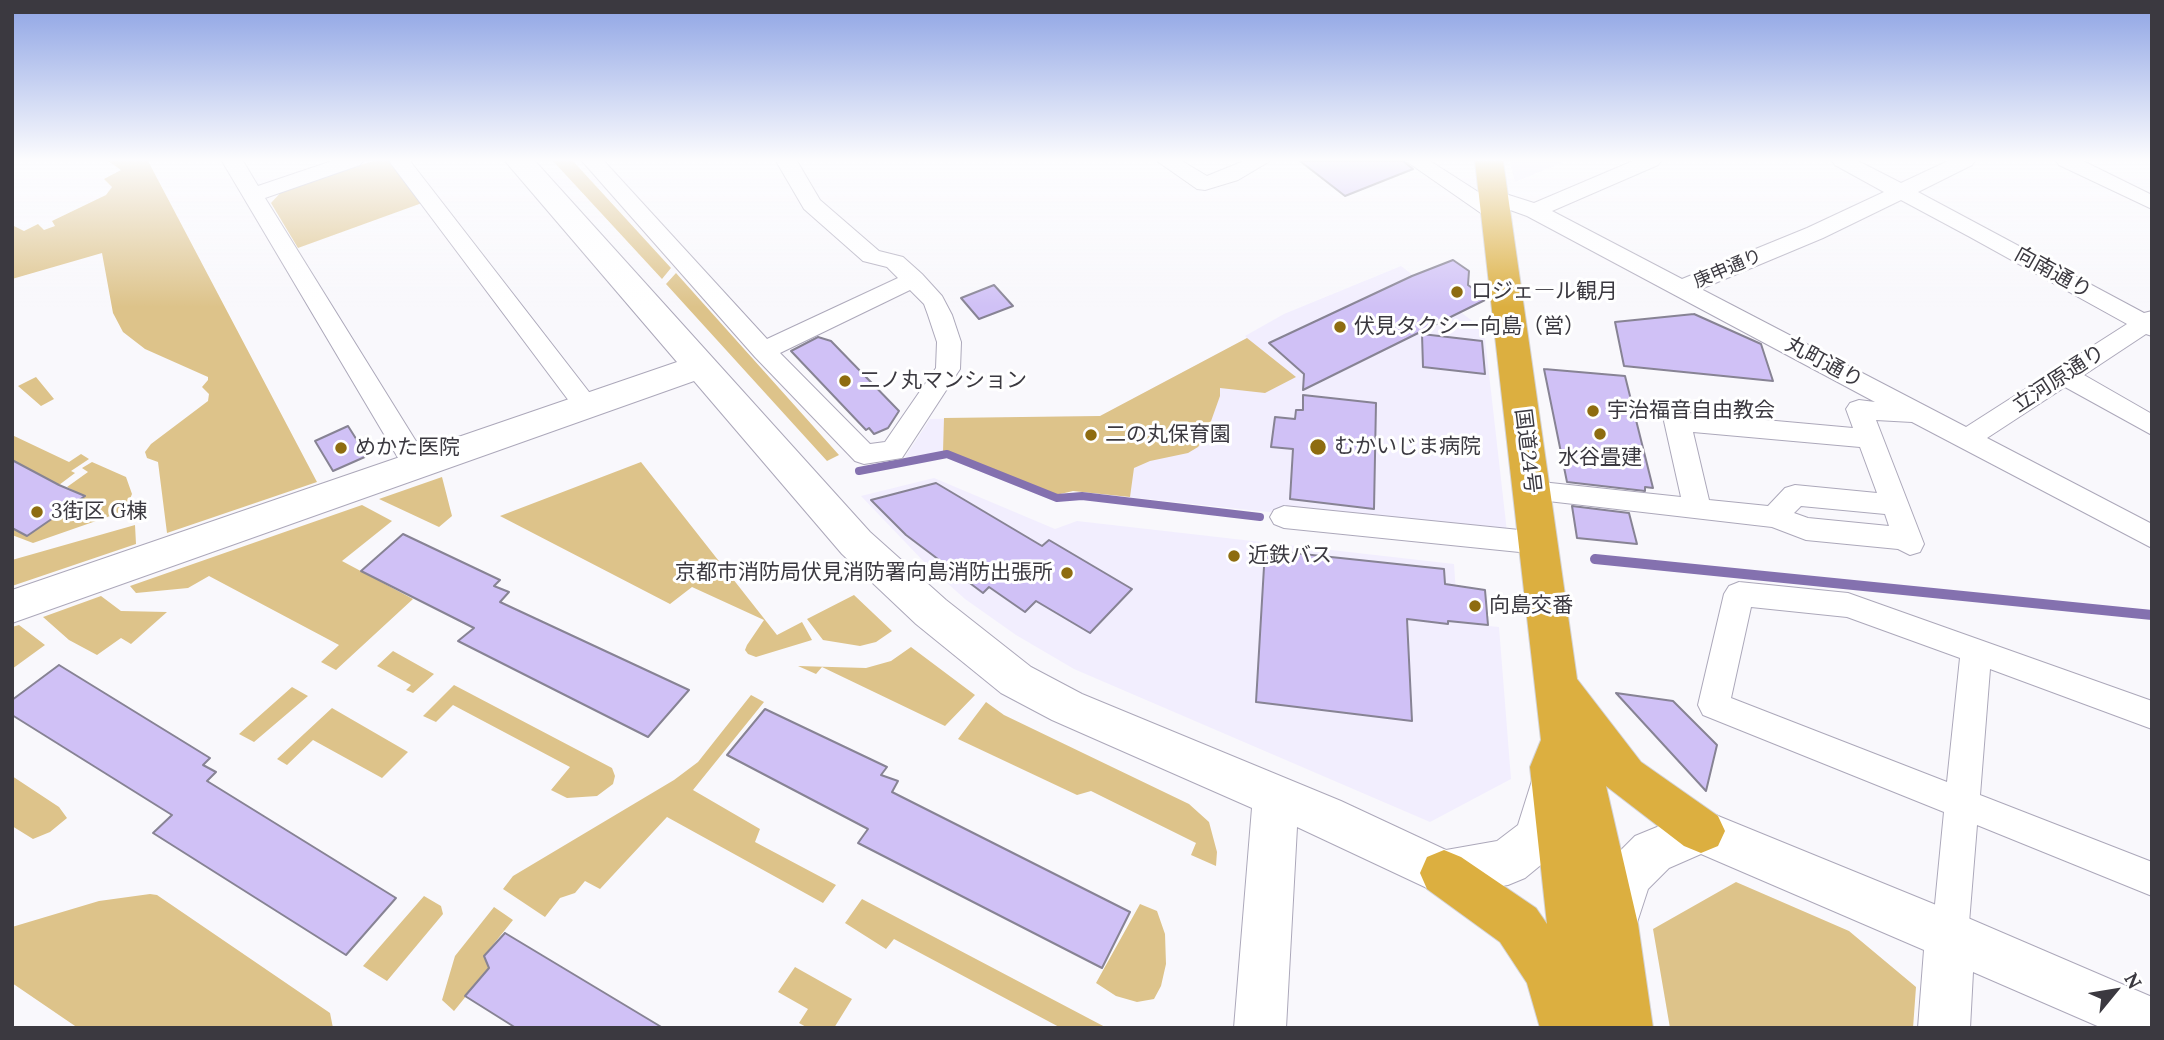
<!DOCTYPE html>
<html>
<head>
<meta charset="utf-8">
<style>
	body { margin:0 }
	#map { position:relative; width:2164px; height:1040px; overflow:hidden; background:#f9f8fc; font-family:Lora,serif }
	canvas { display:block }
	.frame { position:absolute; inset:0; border:14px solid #3b3940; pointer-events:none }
	.north { position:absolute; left:2080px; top:956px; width:70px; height:70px; -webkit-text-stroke:5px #fff; paint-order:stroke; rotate:60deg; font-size:19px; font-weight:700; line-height:28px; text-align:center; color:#3b3940 }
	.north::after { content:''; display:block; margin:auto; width:24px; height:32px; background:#3b3940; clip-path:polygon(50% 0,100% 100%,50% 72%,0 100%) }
</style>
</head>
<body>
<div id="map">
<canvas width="2164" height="1040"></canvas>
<div class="frame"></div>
<div class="north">N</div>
</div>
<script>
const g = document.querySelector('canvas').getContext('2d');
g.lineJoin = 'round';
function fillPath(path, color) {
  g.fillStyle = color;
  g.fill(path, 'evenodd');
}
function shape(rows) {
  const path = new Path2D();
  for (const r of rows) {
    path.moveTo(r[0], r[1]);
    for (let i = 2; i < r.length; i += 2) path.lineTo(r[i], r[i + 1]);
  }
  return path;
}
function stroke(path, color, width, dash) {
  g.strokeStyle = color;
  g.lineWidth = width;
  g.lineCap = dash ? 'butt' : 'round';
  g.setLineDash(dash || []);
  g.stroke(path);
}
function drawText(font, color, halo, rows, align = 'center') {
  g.font = font + ' Lora,"Noto Sans JP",serif';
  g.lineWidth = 6;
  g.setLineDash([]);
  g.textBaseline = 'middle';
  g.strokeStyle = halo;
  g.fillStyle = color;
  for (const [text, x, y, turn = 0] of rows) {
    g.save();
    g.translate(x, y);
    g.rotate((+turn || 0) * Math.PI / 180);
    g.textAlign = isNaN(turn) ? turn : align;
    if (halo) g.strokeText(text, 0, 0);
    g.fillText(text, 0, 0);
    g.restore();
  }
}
fillPath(shape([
	[1510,161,1566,161,1515,182],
	[1401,266,1484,330,1507,532,1258,511,1073,491,1056,495,943,452,905,457,930,419,1100,416,1247,338,1245,336,1284,314],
	[934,478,1055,529,1077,521,1454,564,1458,623,1499,627,1511,779,1430,822,1074,669,1016,635,965,599,928,566,861,496]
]), '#f2eefe');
fillPath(shape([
	[108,161,148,161,317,482,167,533,158,462,147,458,145,452,151,444,208,401,209,394,202,387,208,380,208,377,145,349,123,332,113,313,102,253,12,279,12,225,24,231,38,224,44,230,55,226,52,221,106,195,112,187,104,179,121,170],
	[373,161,392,161,422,203,298,248,271,203,283,190],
	[553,161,573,161,671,268,662,279],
	[676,273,839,455,827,461,666,284],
	[1247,338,1296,377,1265,393,1220,388,1220,396,1205,438,1198,447,1188,453,1150,461,1134,468,1130,497,1073,491,1056,495,943,452,944,418,1100,416],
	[36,377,54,399,41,406,18,386],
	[12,435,69,462,81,454,89,459,71,471,75,473,59,485,12,460],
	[92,462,126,477,132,494,127,506,116,514,33,543,12,535,12,528,27,536,84,496,67,487,88,472,82,468],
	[641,462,777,635,802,622,812,640,756,657,748,654,745,650,747,645,764,620,692,587,670,604,500,516],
	[442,477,452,516,439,527,379,499],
	[362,505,392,521,342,561,413,599,336,670,321,662,339,645,209,576,188,588,136,593,130,586],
	[135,525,136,544,12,586,12,560],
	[854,595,892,631,876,642,860,646,823,640,807,619],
	[101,596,121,611,167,612,131,644,121,638,97,655,69,640,43,617],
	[19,625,45,645,12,669,12,627],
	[911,647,975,695,945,726,822,667,816,674,798,666,866,668,891,661],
	[393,651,434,674,413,693,406,690,411,685,377,666],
	[454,685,612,768,615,776,613,784,597,796,567,798,551,790,570,767,453,705,436,722,423,716],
	[292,687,308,696,254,742,239,734],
	[751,695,764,702,693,790,760,829,755,842,836,885,823,903,667,817,600,889,585,881,575,893,560,898,545,917,503,889,513,876,674,780,698,762],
	[986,702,1004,715,1189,804,1209,822,1217,852,1216,866,1191,855,1196,843,1091,791,1077,795,958,739],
	[332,708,408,752,382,778,313,740,287,765,277,759],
	[12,776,59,807,67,818,50,832,33,839,12,826],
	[1736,882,1849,931,1916,987,1913,1028,1670,1028,1653,929],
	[150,894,157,895,330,1013,333,1028,78,1028,12,983,12,927,99,901],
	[424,896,441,906,443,914,387,981,363,966],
	[862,899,1107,1028,1061,1028,894,939,886,949,845,923],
	[1140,904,1157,911,1165,934,1166,964,1161,986,1154,999,1137,1002,1116,996,1096,983],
	[494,907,513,920,484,956,489,968,454,1011,442,1000,455,956],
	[795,967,852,999,834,1028,808,1028,799,1023,808,1009,778,992]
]), '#ddc38a');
stroke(shape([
	[859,471,947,454,1057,498,1082,496,1260,517]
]), '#8471af', 8);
stroke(shape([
	[1595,559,2152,615]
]), '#8471af', 10);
const building = shape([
	[1300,161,1403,161,1413,169,1345,196,1300,161],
	[1453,260,1469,271,1468,285,1487,299,1303,390,1304,374,1269,343,1412,276,1453,260],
	[994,285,1013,306,979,319,961,298,994,285],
	[1694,314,1761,344,1773,381,1624,366,1615,322,1694,314],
	[1422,334,1482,341,1485,374,1423,367,1422,334],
	[818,337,831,341,899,411,888,428,874,434,869,428,866,430,791,351,818,337],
	[1544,369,1625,376,1653,488,1645,487,1645,491,1567,482,1544,369],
	[1303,395,1376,403,1374,509,1290,499,1293,449,1271,447,1275,417,1295,419,1296,410,1303,410,1303,395],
	[348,426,367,456,333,471,315,441,348,426],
	[12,460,59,485,85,496,27,536,12,528,12,460],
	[936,483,1042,546,1049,540,1132,589,1090,633,1036,601,1025,612,989,587,983,593,906,535,871,500,936,483],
	[1572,506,1629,513,1637,544,1577,538,1572,506],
	[403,534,500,580,494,586,509,592,500,602,689,690,648,737,458,641,474,628,361,571,403,534],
	[1265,550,1444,569,1445,584,1485,590,1488,625,1448,621,1448,624,1407,619,1412,721,1256,702,1265,550],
	[59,665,210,758,203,765,216,772,207,781,396,898,346,955,153,833,172,815,12,715,12,700,59,665],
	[1616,693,1673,701,1717,745,1706,791,1616,693],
	[765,709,887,767,881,775,898,781,892,792,1130,912,1102,968,858,843,868,829,727,755,765,709],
	[505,933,663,1028,516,1028,465,996,489,968,484,956,505,933]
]);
fillPath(building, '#d0c1f6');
stroke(building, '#878394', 2);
const street = shape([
	[222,161,243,161,258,186,332,161,363,161,360,165,265,198,427,459,430,466,427,473,417,476,407,473,222,161],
	[389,161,410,161,596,401,600,407,596,413,587,416,578,413,389,161],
	[582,161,604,161,767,339,898,278,887,267,863,261,804,209,776,161,797,161,820,200,879,251,903,257,922,274,942,296,952,315,961,342,960,369,902,458,864,464,855,461,755,357,582,161],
	[910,290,924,304,928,315,937,342,936,368,885,442,870,444,780,353,910,290],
	[1157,161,1182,161,1207,176,1244,161,1270,161,1238,180,1205,190,1197,189,1157,161],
	[1406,161,1430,161,1483,195,1493,190,1534,203,1633,161,1661,161,1658,165,1552,211,1682,279,1807,228,1884,192,1835,165,1832,161,1858,161,1901,183,1948,161,1975,161,1972,165,1918,192,2144,313,2152,311,2152,336,2146,334,2084,375,2152,414,2152,435,2065,387,1987,438,2152,524,2152,548,1912,422,1876,420,1924,544,1920,552,1910,555,1898,549,1806,540,1772,527,1522,498,1518,491,1522,484,1532,481,1681,497,1664,421,1668,415,1677,412,1853,428,1846,409,1850,403,1859,400,1875,402,1527,216,1499,206,1507,213,1504,218,1488,218,1406,161],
	[1901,200,1970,237,2127,324,1966,427,1701,289,1823,238,1901,200],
	[1693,432,1860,447,1877,493,1795,485,1785,488,1768,506,1709,500,1693,432],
	[1801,506,1885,514,1889,526,1808,518,1794,513,1801,506],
	[2056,161,2083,161,2152,195,2152,209,2059,165,2056,161],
	[1284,506,1539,532,1549,535,1553,543,1549,551,1539,554,1284,528,1274,524,1270,517,1274,510,1284,506],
	[1739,582,1848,593,2152,701,2152,729,1990,669,1980,795,2152,862,2152,896,1977,825,1968,935,1963,948,1950,953,1937,948,1932,935,1944,812,1703,715,1698,705,1724,594,1729,586,1739,582],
	[1751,607,1847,617,1960,658,1947,782,1731,698,1751,607]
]);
const secondary = shape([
	[505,161,535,161,870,532,946,600,1031,667,1082,694,1341,801,1446,850,1497,841,1518,825,1535,771,1551,765,1567,771,1574,786,1571,805,1553,855,1525,878,1508,885,1444,896,1297,827,1286,1028,1234,1028,1252,808,1052,720,1001,693,916,624,842,554,694,381,12,623,12,590,677,362,505,161],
	[1701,809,1968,918,2152,997,2152,1028,2102,1028,1973,972,1970,1028,1918,1028,1924,950,1701,854,1669,868,1648,889,1631,941,1613,948,1595,941,1588,924,1611,860,1635,836,1701,809]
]);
const highway = shape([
	[1475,161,1503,161,1577,679,1641,762,1718,816,1725,831,1718,846,1701,853,1684,846,1606,786,1638,924,1653,1028,1540,1028,1527,983,1500,942,1427,889,1420,873,1427,857,1444,850,1461,857,1536,908,1547,924,1530,767,1541,740,1475,161]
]);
stroke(street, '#aca8ba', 2);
stroke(secondary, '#aca8ba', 2);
stroke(highway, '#d4d3d5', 2);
fillPath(street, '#fff');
fillPath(secondary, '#fff');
fillPath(highway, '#dcaf40');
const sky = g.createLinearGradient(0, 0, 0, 307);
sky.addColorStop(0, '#8da3e4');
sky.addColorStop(0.52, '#fcfcfe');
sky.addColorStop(1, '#fcfcfe00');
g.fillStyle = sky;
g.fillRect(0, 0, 2164, 307);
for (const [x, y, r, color] of [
	[1457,292,7,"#8e6c10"],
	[1340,327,7,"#8e6c10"],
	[845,381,7,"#8e6c10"],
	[1593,411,7,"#8e6c10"],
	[1600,434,7,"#8e6c10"],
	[1091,435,7,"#8e6c10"],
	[1318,447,9,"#8e6c10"],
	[341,448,7,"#8e6c10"],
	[37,512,7,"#8e6c10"],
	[1234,556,7,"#8e6c10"],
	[1067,573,7,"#8e6c10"],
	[1475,606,7,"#8e6c10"]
]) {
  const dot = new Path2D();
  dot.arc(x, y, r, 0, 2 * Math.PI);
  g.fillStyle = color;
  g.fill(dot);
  stroke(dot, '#fff', 2.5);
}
drawText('18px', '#3b3940', '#fff', [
	["庚申通り",1728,269,-23]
]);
drawText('21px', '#3b3940', '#fff', [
	["向南通り",2053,273,29],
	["丸町通り",1824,363,28],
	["立河原通り",2059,379,-33],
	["国道24号",1527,451,83]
]);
drawText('21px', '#3b3940', '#fff', [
	["ロジェ―ル観月",1471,292],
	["伏見タクシー向島（営）",1354,327],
	["二ノ丸マンション",859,381],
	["宇治福音自由教会",1607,411],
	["二の丸保育園",1105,435],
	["むかいじま病院",1334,447],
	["めかた医院",355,448],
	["水谷畳建",1600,458,"center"],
	["3街区 G棟",51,512],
	["近鉄バス",1248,556],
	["京都市消防局伏見消防署向島消防出張所",1053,573,"right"],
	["向島交番",1489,606]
], 'left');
</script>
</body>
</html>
